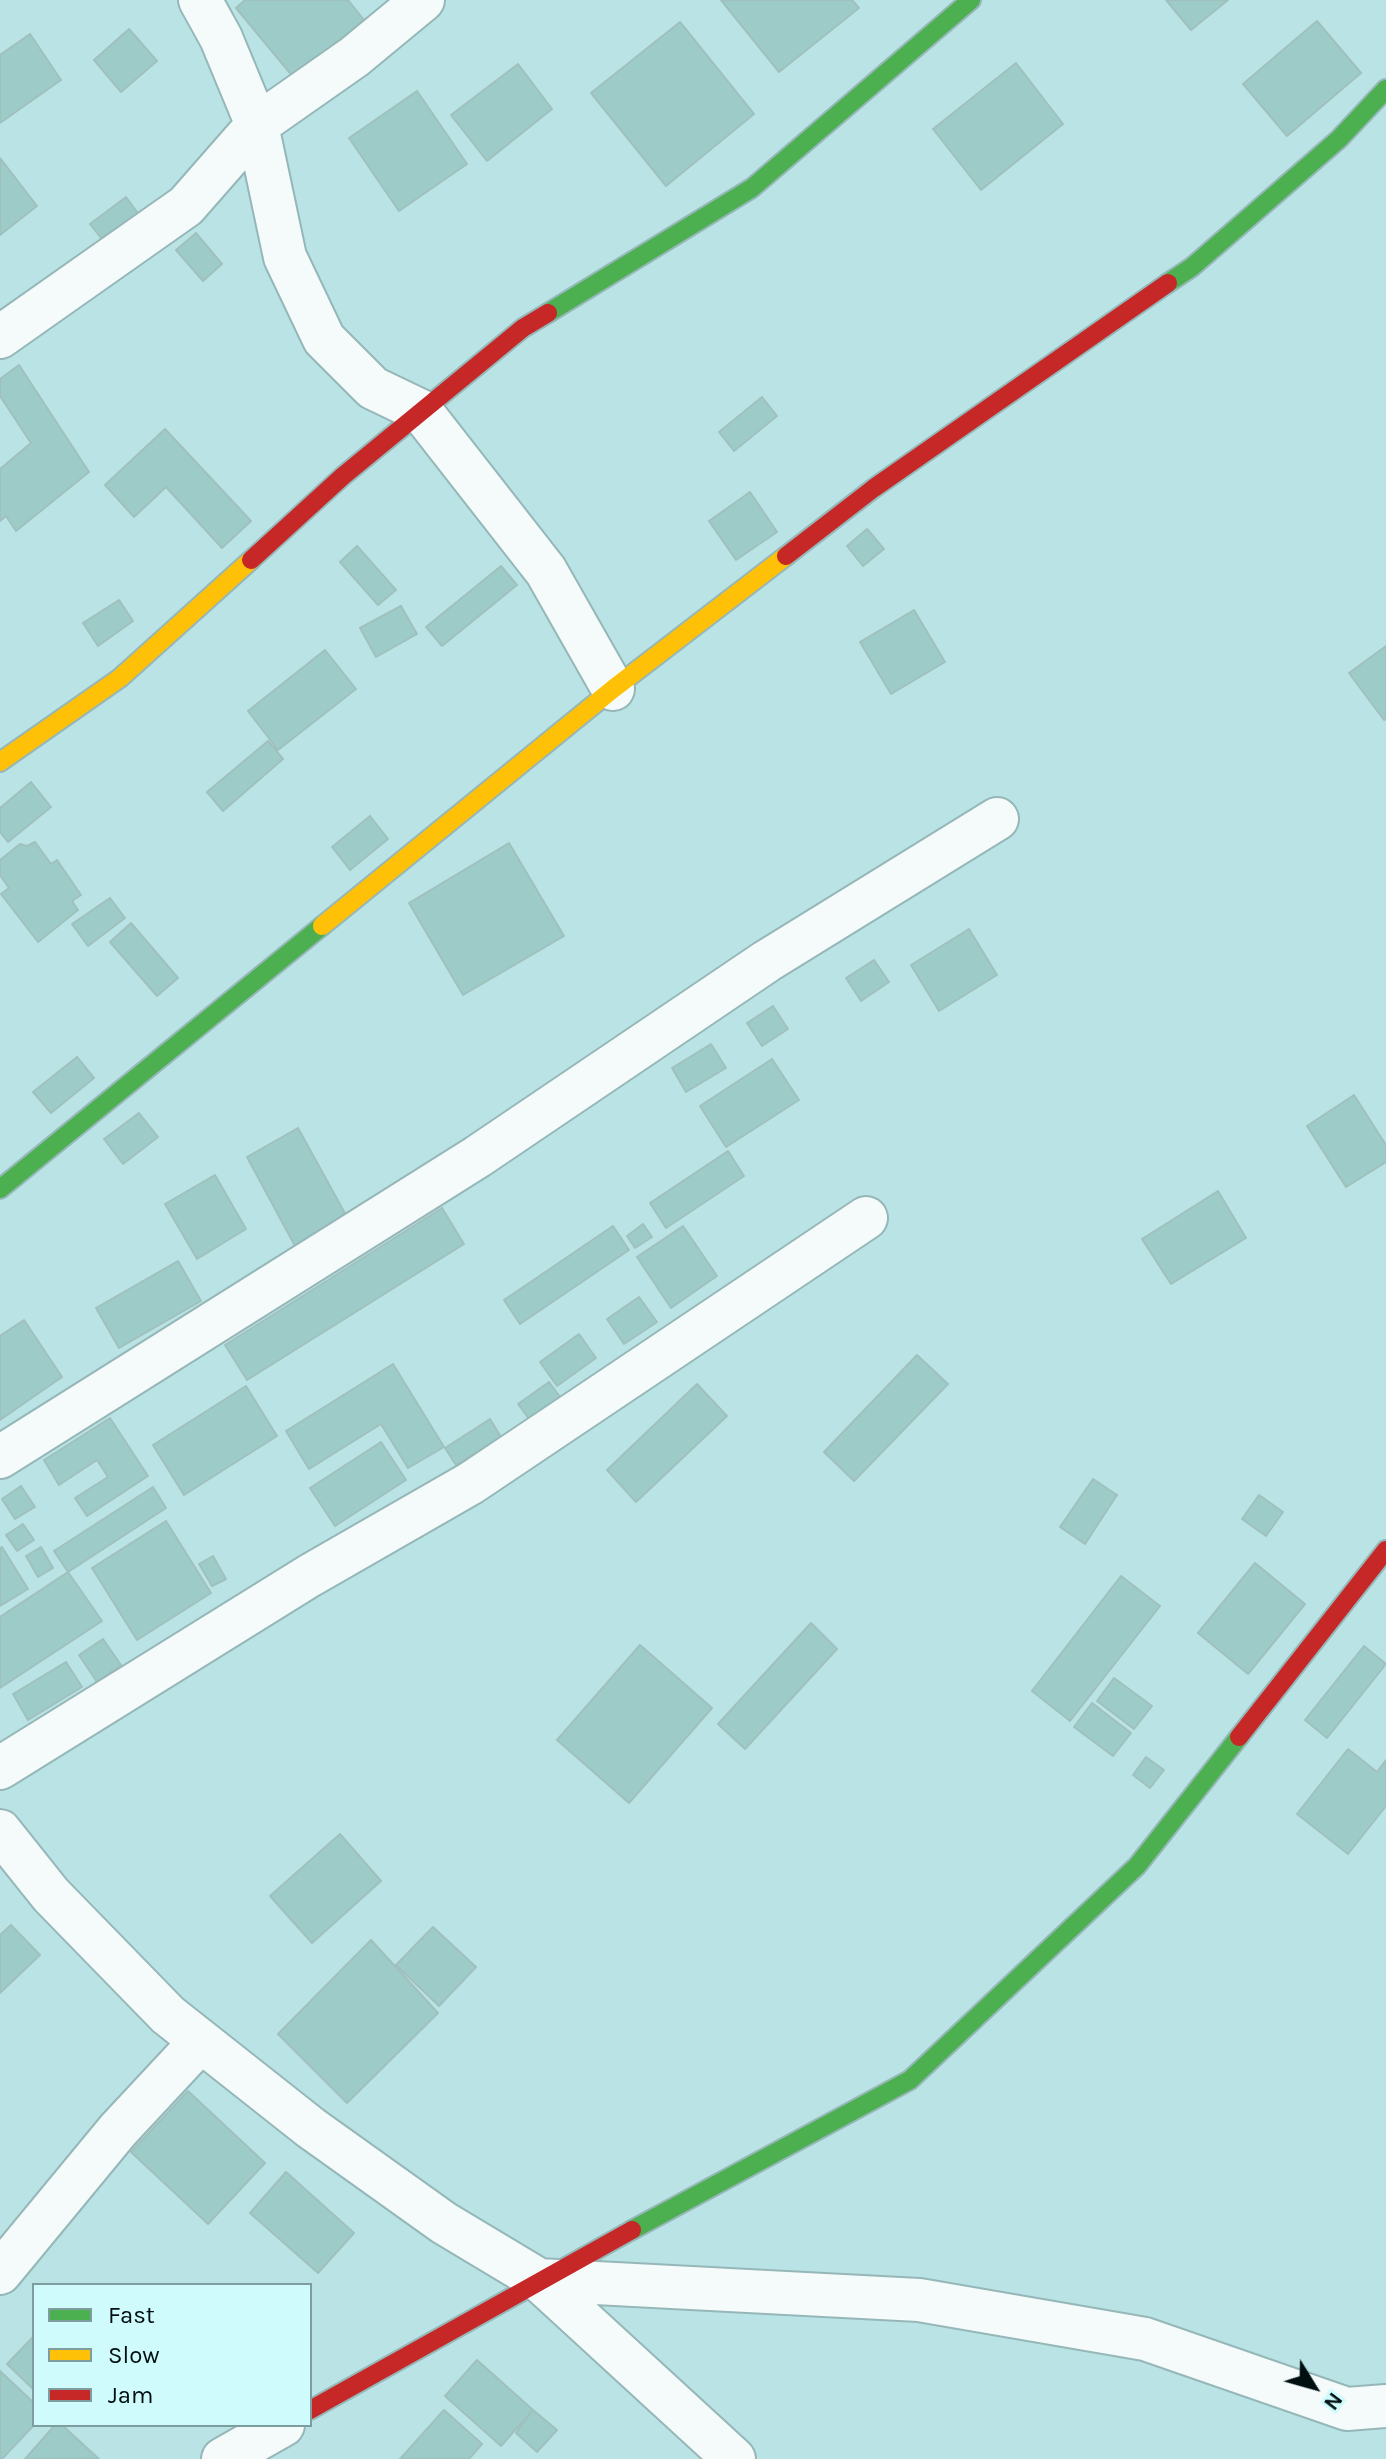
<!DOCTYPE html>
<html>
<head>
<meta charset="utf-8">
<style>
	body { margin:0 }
	#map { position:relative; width:1386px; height:2459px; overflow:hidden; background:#bae3e5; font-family:Karla,sans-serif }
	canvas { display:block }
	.legend { position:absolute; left:32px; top:2283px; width:280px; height:144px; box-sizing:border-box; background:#d0fbfd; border:2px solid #7d9d9e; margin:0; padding:10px 14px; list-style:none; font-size:24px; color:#000f10 }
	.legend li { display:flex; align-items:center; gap:16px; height:40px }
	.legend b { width:40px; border:2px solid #7d9d9e }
	.north { position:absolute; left:1274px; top:2347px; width:80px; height:80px; -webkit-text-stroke:6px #d0fbfd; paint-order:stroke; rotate:127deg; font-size:22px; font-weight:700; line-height:32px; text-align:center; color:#000f10 }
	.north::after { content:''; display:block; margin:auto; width:28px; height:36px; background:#000f10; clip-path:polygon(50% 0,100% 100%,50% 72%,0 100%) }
</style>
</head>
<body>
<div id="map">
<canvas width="1386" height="2459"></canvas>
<ul class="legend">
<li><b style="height:10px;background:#4caf50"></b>Fast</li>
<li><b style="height:10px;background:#ffc107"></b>Slow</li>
<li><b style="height:10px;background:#c62828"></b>Jam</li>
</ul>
<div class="north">N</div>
</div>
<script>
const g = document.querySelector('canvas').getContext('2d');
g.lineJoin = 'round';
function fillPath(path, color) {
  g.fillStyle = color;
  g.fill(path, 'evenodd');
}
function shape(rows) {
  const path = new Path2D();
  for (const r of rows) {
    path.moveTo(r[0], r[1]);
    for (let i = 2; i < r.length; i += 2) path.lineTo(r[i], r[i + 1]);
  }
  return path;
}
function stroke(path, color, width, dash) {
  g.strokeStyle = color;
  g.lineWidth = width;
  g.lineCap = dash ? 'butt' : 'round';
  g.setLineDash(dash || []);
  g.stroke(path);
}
const building = shape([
	[245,0,348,0,364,20,294,78,236,8,245,0],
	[721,0,852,0,859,8,779,72,721,0],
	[1166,0,1228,0,1191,30,1166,0],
	[1317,21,1361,73,1287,136,1243,84,1317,21],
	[680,22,754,114,666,186,591,93,680,22],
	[129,29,157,61,121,92,94,60,129,29],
	[30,34,61,80,0,123,0,55,30,34],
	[1016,63,1063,124,981,190,933,129,1016,63],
	[518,64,552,109,487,161,451,115,518,64],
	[417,91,467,164,399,211,349,138,417,91],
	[0,158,37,206,0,235,0,158],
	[126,197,140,216,105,243,90,224,126,197],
	[196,233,222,264,203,281,176,250,196,233],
	[19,365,89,472,16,531,6,516,0,521,0,469,31,443,0,396,0,379,19,365],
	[762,397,777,416,734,451,719,432,762,397],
	[165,429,251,521,222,548,166,487,134,517,105,485,165,429],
	[750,492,777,532,736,560,709,521,750,492],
	[867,529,884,549,863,566,847,546,867,529],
	[357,546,396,590,378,605,340,562,357,546],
	[501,566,517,585,442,646,426,627,501,566],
	[119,600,133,621,98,646,83,623,119,600],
	[401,606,417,634,376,657,360,628,401,606],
	[914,610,945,662,891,694,860,642,914,610],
	[1386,646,1386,719,1384,720,1349,673,1386,646],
	[325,650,356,689,278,750,248,711,325,650],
	[268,741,283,759,223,811,207,792,268,741],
	[31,782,51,807,8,842,0,832,0,808,31,782],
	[370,816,388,839,350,870,332,847,370,816],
	[35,842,51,864,57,860,81,895,72,901,78,910,38,942,1,894,9,888,0,875,0,860,20,844,27,846,35,842],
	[509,843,564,936,463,995,409,903,509,843],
	[110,898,125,918,88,946,72,924,110,898],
	[131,923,178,978,157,996,110,942,131,923],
	[969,929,997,975,939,1011,911,965,969,929],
	[874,960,889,982,861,1001,846,978,874,960],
	[773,1006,788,1029,762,1046,747,1023,773,1006],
	[711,1044,726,1068,686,1092,672,1068,711,1044],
	[77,1057,94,1078,51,1113,33,1092,77,1057],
	[772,1059,799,1100,726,1147,700,1106,772,1059],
	[1354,1095,1386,1145,1386,1162,1346,1187,1307,1126,1354,1095],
	[139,1113,158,1137,123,1164,104,1139,139,1113],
	[298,1128,347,1217,295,1246,247,1157,298,1128],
	[728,1151,744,1176,666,1228,650,1203,728,1151],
	[215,1175,246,1229,197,1259,165,1204,215,1175],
	[1218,1191,1246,1238,1171,1284,1142,1239,1218,1191],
	[442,1208,464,1244,247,1380,225,1345,442,1208],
	[643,1224,652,1237,635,1248,627,1236,643,1224],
	[613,1226,629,1250,520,1324,504,1300,613,1226],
	[683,1226,717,1276,671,1308,637,1257,683,1226],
	[178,1261,201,1301,119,1348,96,1308,178,1261],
	[639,1297,657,1322,624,1344,607,1319,639,1297],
	[24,1320,62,1377,0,1420,0,1336,24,1320],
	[579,1334,596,1358,557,1386,540,1362,579,1334],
	[917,1355,948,1384,854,1481,824,1452,917,1355],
	[393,1364,444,1447,408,1468,381,1424,309,1469,286,1431,393,1364],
	[549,1382,563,1401,532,1423,518,1404,549,1382],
	[697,1384,727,1416,636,1502,607,1470,697,1384],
	[246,1386,277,1436,184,1495,153,1445,246,1386],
	[110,1418,148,1476,87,1516,75,1498,108,1477,97,1460,59,1485,44,1460,110,1418],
	[490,1419,501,1437,456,1465,445,1448,490,1419],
	[381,1442,406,1480,335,1526,310,1488,381,1442],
	[1093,1479,1117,1495,1085,1544,1060,1527,1093,1479],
	[21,1486,35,1507,15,1519,2,1499,21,1486],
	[153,1487,166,1508,68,1572,54,1551,153,1487],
	[1259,1495,1283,1512,1266,1536,1242,1519,1259,1495],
	[166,1521,211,1593,137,1640,92,1568,166,1521],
	[23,1524,34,1540,17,1551,6,1535,23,1524],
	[2,1547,28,1589,0,1606,0,1548,2,1547],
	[41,1547,53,1568,38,1577,26,1556,41,1547],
	[213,1556,226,1579,212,1586,199,1564,213,1556],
	[1255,1563,1305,1604,1248,1674,1198,1633,1255,1563],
	[68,1572,102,1621,0,1688,0,1617,68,1572],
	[1121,1576,1160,1606,1070,1721,1032,1691,1121,1576],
	[811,1623,837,1649,745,1749,718,1724,811,1623],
	[103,1639,121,1665,97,1682,79,1655,103,1639],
	[640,1645,712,1708,629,1803,557,1740,640,1645],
	[1364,1646,1386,1664,1327,1738,1305,1720,1364,1646],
	[66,1662,82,1687,28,1720,13,1694,66,1662],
	[1114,1678,1152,1706,1134,1729,1097,1701,1114,1678],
	[1092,1703,1131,1733,1113,1756,1074,1727,1092,1703],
	[1348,1749,1377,1772,1386,1760,1386,1806,1348,1854,1297,1814,1348,1749],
	[1146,1757,1164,1770,1150,1788,1133,1775,1146,1757],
	[340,1834,381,1881,312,1943,270,1896,340,1834],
	[11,1925,40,1955,0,1993,0,1935,11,1925],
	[433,1927,476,1967,439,2006,396,1965,433,1927],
	[371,1940,438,2013,347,2103,278,2034,371,1940],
	[188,2091,265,2163,208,2224,131,2152,188,2091],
	[286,2172,354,2233,318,2273,250,2213,286,2172],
	[34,2336,34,2390,7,2364,34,2336],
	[477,2360,533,2410,501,2446,445,2396,477,2360],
	[0,2371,34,2403,34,2425,2,2459,0,2459,0,2371],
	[444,2410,482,2444,469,2459,400,2459,444,2410],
	[533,2410,557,2430,537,2452,516,2433,533,2410],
	[55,2425,62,2425,99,2459,25,2459,55,2425]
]);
fillPath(building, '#9dccc8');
stroke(building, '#a0c0be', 2);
const street = shape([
	[200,0,221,38,257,125,285,257,324,339,373,388,421,411,546,571,613,689],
	[0,337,186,206,257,125,354,57,423,0],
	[0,1457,477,1157,767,961,997,819],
	[0,1768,309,1576,471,1483,866,1218],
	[0,1831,51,1895,168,2015,311,2128,444,2223,539,2280,734,2459],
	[0,2273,118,2130,201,2041],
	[539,2280,919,2300,1145,2339,1347,2409,1386,2406],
	[223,2459,283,2425]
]);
const fast = shape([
	[1168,283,1192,267,1339,139,1386,89],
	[548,313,752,188,971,0],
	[0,1189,322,926],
	[632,2230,910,2080,1137,1866,1239,1737]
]);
const slow = shape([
	[0,762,120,678,251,560],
	[322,926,613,689,786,556]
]);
const jam = shape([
	[786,556,874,488,1168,283],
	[251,560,343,476,523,328,548,313],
	[1239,1737,1386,1550],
	[310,2410,632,2230]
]);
stroke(street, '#96b7b8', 46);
stroke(fast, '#96b7b8', 22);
stroke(slow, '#96b7b8', 22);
stroke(jam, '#96b7b8', 22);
stroke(street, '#f5fbfb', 42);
stroke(fast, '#4caf50', 18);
stroke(slow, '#ffc107', 18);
stroke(jam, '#c62828', 18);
</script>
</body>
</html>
